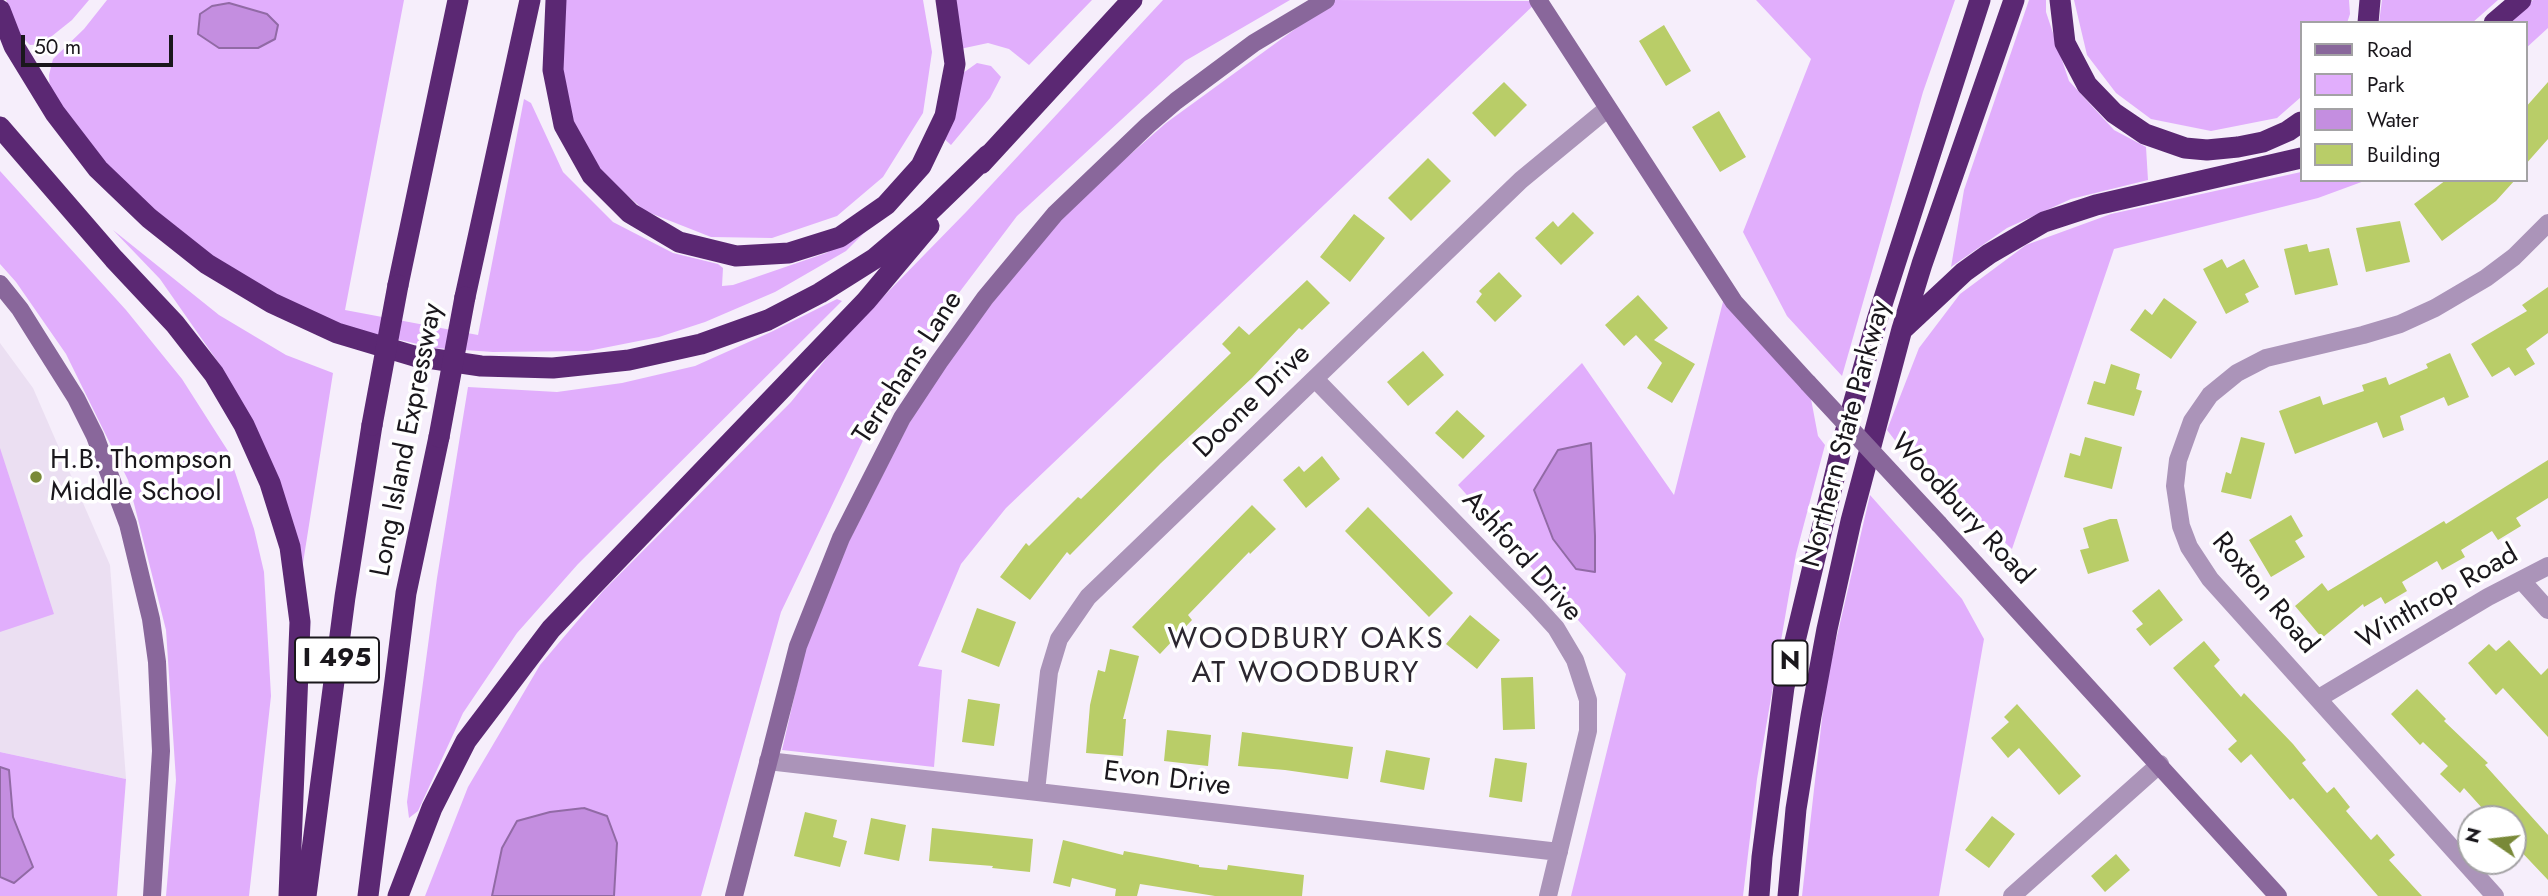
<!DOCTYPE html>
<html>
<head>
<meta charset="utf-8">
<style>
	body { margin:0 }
	#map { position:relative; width:2548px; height:896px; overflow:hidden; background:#f6eefb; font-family:Jost,sans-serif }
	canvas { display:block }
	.legend { position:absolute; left:2300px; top:21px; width:228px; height:161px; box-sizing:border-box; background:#fff; border:2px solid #a3a2a4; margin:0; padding:9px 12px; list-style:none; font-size:21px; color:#1a171c }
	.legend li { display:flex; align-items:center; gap:14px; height:35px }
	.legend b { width:35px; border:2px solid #a3a2a4 }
	.north { position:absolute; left:2457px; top:805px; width:70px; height:70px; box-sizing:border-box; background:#fff; border:2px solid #a3a2a4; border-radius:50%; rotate:284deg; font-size:19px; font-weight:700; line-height:28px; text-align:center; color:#1a171c }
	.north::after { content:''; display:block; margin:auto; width:24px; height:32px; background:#798938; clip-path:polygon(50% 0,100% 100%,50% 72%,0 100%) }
	.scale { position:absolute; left:21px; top:35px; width:152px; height:32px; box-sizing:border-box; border:4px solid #1a171c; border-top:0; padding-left:9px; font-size:21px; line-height:24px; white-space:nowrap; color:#1a171c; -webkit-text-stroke:5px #fff; paint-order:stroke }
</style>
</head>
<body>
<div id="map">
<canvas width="2548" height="896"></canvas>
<ul class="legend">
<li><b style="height:9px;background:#89679b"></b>Road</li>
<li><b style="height:19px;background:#e1aefc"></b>Park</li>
<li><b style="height:19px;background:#c48ee0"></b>Water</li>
<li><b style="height:19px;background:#b9cd68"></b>Building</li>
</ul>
<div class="north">N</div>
<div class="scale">50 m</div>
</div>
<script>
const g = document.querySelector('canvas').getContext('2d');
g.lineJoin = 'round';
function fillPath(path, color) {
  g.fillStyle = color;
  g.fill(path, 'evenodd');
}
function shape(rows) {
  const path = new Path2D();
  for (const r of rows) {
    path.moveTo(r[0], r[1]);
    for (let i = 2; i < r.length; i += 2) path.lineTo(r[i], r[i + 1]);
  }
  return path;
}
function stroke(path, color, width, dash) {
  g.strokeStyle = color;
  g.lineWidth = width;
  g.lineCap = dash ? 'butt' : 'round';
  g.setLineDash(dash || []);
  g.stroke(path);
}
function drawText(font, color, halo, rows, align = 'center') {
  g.font = font + ' Jost,sans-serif';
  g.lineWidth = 7;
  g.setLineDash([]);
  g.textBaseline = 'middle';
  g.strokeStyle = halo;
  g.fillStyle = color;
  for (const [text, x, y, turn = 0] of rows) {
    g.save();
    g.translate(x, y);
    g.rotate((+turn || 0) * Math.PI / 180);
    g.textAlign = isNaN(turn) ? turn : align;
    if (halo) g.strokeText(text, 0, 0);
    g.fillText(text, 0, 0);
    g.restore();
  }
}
fillPath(shape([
	[0,343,33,388,110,565,126,779,0,752]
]), '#ebdff2');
fillPath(shape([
	[6,0,89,0,72,20,42,44,30,45,16,31],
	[107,0,404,0,345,310,478,335,524,99,531,103,563,172,613,222,673,253,718,264,723,268,722,286,733,285,826,253,874,223,846,251,775,292,705,322,659,337,588,351,493,352,435,348,356,330,298,307,215,259,168,222,109,167,50,96,49,75,53,59,84,29],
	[563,0,923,0,932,52,923,113,883,177,837,216,772,238,711,237,645,211,604,175,574,125,559,66],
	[956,0,1092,0,1029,65,1009,49,988,43,960,49],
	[1163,0,1290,0,1185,61,1017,216,890,384,781,612,701,896,425,896,468,787,540,665,603,591,791,402,841,340,967,211],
	[1335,0,1538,1,1006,508,961,564,918,666,942,670,934,767,782,750,805,650,849,541,907,427,947,361,1059,217,1166,123],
	[1756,0,1955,0,1923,92,1842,376,1787,316,1743,232,1811,59],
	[2029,0,2046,0,2046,12,2069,81,2114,130,2146,147,2148,180,2071,199,2007,228,1951,267,1964,190],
	[2074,0,2349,0,2350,14,2347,23,2301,23,2301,97,2277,118,2211,131,2151,119,2116,93,2087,55],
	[2382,0,2498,0,2472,23,2379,23],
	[2533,0,2548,0,2548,28,2525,49,2525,23,2507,23],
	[977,63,991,66,1001,77,990,98,951,145,940,135,963,73],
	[0,171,126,310,182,379,228,451,254,529,264,572,271,696,249,896,166,896,176,780,166,630,128,480,66,354,16,282,0,264],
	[2301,172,2301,180,2367,180,2318,198,2114,249,2012,549,1897,443,1887,430,1919,348,1960,294,2026,245,2111,214],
	[113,230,219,315,286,355,333,373,300,582,220,365,160,279],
	[1726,290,1808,383,1818,436,1825,445,1796,554,1757,779,1743,896,1571,896,1626,674,1458,485,1582,363,1674,495],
	[1534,490,1576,569,1553,540],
	[837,299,842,301,578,564,517,633,463,713,418,811,409,818,407,802,437,578,468,387,557,392,622,383,695,366,771,332],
	[0,448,54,614,0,632],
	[1870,495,1962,599,1984,639,1939,896,1802,896,1826,683],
	[0,752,126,779,117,896,0,896,0,877,14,883,32,867,13,817,9,770,0,767]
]), '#e1aefc');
const water = shape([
	[229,3,267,14,278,25,275,39,258,48,219,48,198,34,200,14,212,6,229,3],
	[1591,443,1595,536,1595,572,1576,569,1553,539,1534,490,1558,450,1591,443],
	[0,767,9,770,13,817,33,867,14,883,0,877,0,767],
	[584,808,607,816,617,843,614,896,492,896,502,848,517,821,550,812,584,808]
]);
fillPath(water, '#c48ee0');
stroke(water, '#916aa5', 2);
fillPath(shape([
	[1664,25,1691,71,1666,86,1639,41],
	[1504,82,1527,105,1495,137,1472,113],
	[2548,82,2548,139,2525,165,2525,108],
	[1719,111,1746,157,1720,172,1692,127],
	[1428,158,1451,181,1411,221,1388,198],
	[2446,180,2515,180,2496,201,2442,241,2414,204],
	[1573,212,1594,233,1561,265,1535,238,1553,221,1558,227],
	[1354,214,1385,238,1350,282,1320,257],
	[2400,221,2410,262,2366,272,2356,228],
	[2307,244,2309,252,2329,248,2338,285,2295,295,2284,249],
	[2222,259,2227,268,2244,259,2259,287,2245,294,2249,302,2226,314,2203,269],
	[1499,272,1522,296,1495,322,1476,302,1482,294,1479,291],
	[1307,280,1330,303,1302,330,1299,328,1252,378,1161,463,1070,555,1067,552,1030,600,1000,577,1026,543,1029,546,1078,497,1081,499,1231,353,1222,344,1239,326,1249,335],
	[2548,287,2548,333,2526,349,2535,364,2515,376,2509,367,2492,377,2471,344,2527,311,2522,305],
	[1638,295,1668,328,1654,340,1695,364,1672,403,1647,388,1662,363,1636,335,1624,346,1605,325],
	[2164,298,2197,322,2171,359,2130,330,2145,309,2152,315],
	[1423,351,1444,375,1408,406,1387,382],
	[2450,353,2469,397,2448,406,2444,397,2400,416,2404,430,2383,438,2377,422,2295,454,2279,411,2320,396,2323,405,2364,391,2362,385,2386,377,2389,385,2428,368,2426,364],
	[2111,364,2140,374,2136,389,2142,391,2134,416,2087,404,2094,381,2105,384],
	[1457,410,1485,436,1463,459,1435,433],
	[2085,437,2122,447,2112,489,2064,477,2070,453,2080,456],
	[2241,437,2265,443,2251,499,2221,492,2226,472,2231,474],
	[1322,456,1340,479,1306,508,1283,480,1299,466,1304,472],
	[2548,460,2548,498,2516,518,2521,526,2498,540,2492,531,2461,550,2465,557,2442,570,2437,561,2402,582,2407,591,2385,604,2381,597,2364,607,2363,604,2322,638,2295,606,2322,583,2328,591,2444,521,2446,524],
	[1252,505,1276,529,1250,554,1249,552,1188,615,1192,620,1160,654,1132,627],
	[1368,507,1453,593,1429,617,1345,531],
	[2291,515,2303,536,2295,541,2305,557,2271,577,2249,540],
	[2110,519,2117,519,2129,561,2088,574,2080,550,2089,548,2083,528],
	[2159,589,2183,620,2150,646,2136,629,2143,624,2132,611],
	[977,608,1016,622,999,667,961,652],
	[1470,615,1500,640,1477,669,1446,644],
	[2509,640,2541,675,2548,668,2548,737,2503,688,2496,695,2468,663,2489,644,2496,651],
	[2204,641,2220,660,2214,666,2241,697,2244,693,2293,744,2306,760,2302,763,2327,793,2334,787,2350,807,2346,811,2371,840,2377,834,2395,855,2389,860,2422,896,2378,896,2293,798,2290,800,2251,754,2241,763,2228,749,2237,741,2173,668],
	[1110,649,1139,656,1123,719,1126,719,1123,756,1086,753,1090,705,1098,670,1105,672],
	[1533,677,1535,729,1503,730,1501,678],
	[2417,689,2446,719,2444,721,2488,763,2485,765,2548,835,2548,880,2513,843,2513,819,2492,819,2464,788,2460,793,2440,774,2448,766,2423,742,2420,745,2391,714],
	[968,699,1000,704,994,746,962,742],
	[2017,704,2081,776,2059,795,2019,748,2008,758,1991,738,2009,722,2004,717],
	[1167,730,1211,735,1208,766,1164,761],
	[1242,732,1353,747,1348,779,1285,770,1238,766],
	[1386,750,1430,758,1424,790,1380,782],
	[1495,758,1527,763,1522,802,1489,797],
	[805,812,837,820,833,837,847,841,840,867,794,856],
	[1992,816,2015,834,1989,868,1965,850],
	[871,818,906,825,899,861,864,854],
	[932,828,1033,839,1030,872,992,868,993,866,929,861],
	[1063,840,1123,855,1124,851,1199,865,1199,867,1227,870,1228,865,1304,875,1302,896,1215,896,1140,884,1137,896,1115,896,1116,889,1072,878,1070,887,1053,883],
	[2116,854,2130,870,2105,892,2091,876]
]), '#b9cd68');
stroke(shape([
	[1315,379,1535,605,1556,628,1575,660,1588,700,1588,731,1548,896],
	[2522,581,2548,610],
	[2319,698,2488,597,2548,566],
	[768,761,1559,852],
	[1036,791,1049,672,1059,639,1088,597,1521,180,1607,109],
	[2012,896,2160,764],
	[2495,896,2210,579,2189,547,2181,526,2175,486,2178,460,2192,421,2210,395,2237,373,2266,358,2363,335,2400,324,2435,308,2486,278,2514,257,2548,223]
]), '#ab94b9', 18);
stroke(shape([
	[1538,0,1734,302,1808,383],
	[0,284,20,309,35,333,76,398,95,436,128,524,151,619,157,662,161,751,152,896],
	[1939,524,2278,896],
	[734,896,798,646,841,538,902,418,939,362,985,298,1055,214,1148,125,1176,101,1254,43,1326,0]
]), '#89679b', 18);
stroke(shape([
	[556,0,553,70,564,125,592,175,630,213,679,242,736,256,789,253,840,237,886,205,921,166,945,116,955,64,946,0],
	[2060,0,2065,43,2087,85,2114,113,2145,134,2185,148,2207,150,2238,147,2263,142,2288,131,2301,122],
	[0,10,14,46,55,113,98,169,149,218,207,264,272,303,337,333,414,356,481,366,553,368,629,360,701,344,768,320,820,293,874,259,927,214,988,155],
	[2368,23,2370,0],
	[2494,23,2521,0],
	[0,127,114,259,175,324,214,374,244,425,270,483,290,547,300,622,289,896],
	[981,164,1132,0],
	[398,285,458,0],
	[465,297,530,0],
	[1904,328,1964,272,1989,254,2044,222,2096,205,2301,158],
	[306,896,345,597,372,425],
	[368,896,406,593,439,437],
	[398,896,432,808,466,741,551,629,866,301,929,226],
	[1759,896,1762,857,1784,687,1845,433,1877,320,1980,0],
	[1788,896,1796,809,1811,716,1827,629,1851,521,1902,329,1922,264,2014,0]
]), '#5b2873', 21);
stroke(shape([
	[1808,383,1939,524]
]), '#89679b', 18);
stroke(shape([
	[372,425,398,285],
	[439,437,465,297]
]), '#5b2873', 21);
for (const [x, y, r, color] of [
	[36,477,7,"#798938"]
]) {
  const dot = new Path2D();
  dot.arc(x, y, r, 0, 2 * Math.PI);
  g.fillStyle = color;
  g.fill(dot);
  stroke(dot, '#fff', 2.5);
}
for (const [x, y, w] of [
	[337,660,84],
	[1790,663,35]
]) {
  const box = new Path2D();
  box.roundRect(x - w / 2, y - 22.5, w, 45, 5);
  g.fillStyle = '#fff';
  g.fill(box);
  stroke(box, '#1a171c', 2);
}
drawText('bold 26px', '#1a171c', null, [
	["I 495",337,660],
	["N",1790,663]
]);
drawText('28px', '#1a171c', '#fff', [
	["Terrehans Lane",909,368,-57],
	["Doone Drive",1253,402,-44],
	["Northern State Parkway",1847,434,-75],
	["Long Island Expressway",408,440,-79],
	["Woodbury Road",1961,510,47],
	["Ashford Drive",1521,557,48],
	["Roxton Road",2264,594,50],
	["Winthrop Road",2438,598,-30],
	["Evon Drive",1167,780,7]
]);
drawText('28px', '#1a171c', '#fff', [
	["H.B. Thompson",50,461],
	["Middle School",50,493]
], 'left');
g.letterSpacing = '2px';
drawText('30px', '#2c2730', '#fff', [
	["WOODBURY OAKS",1306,641],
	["AT WOODBURY",1306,675]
]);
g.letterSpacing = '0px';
</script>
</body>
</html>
